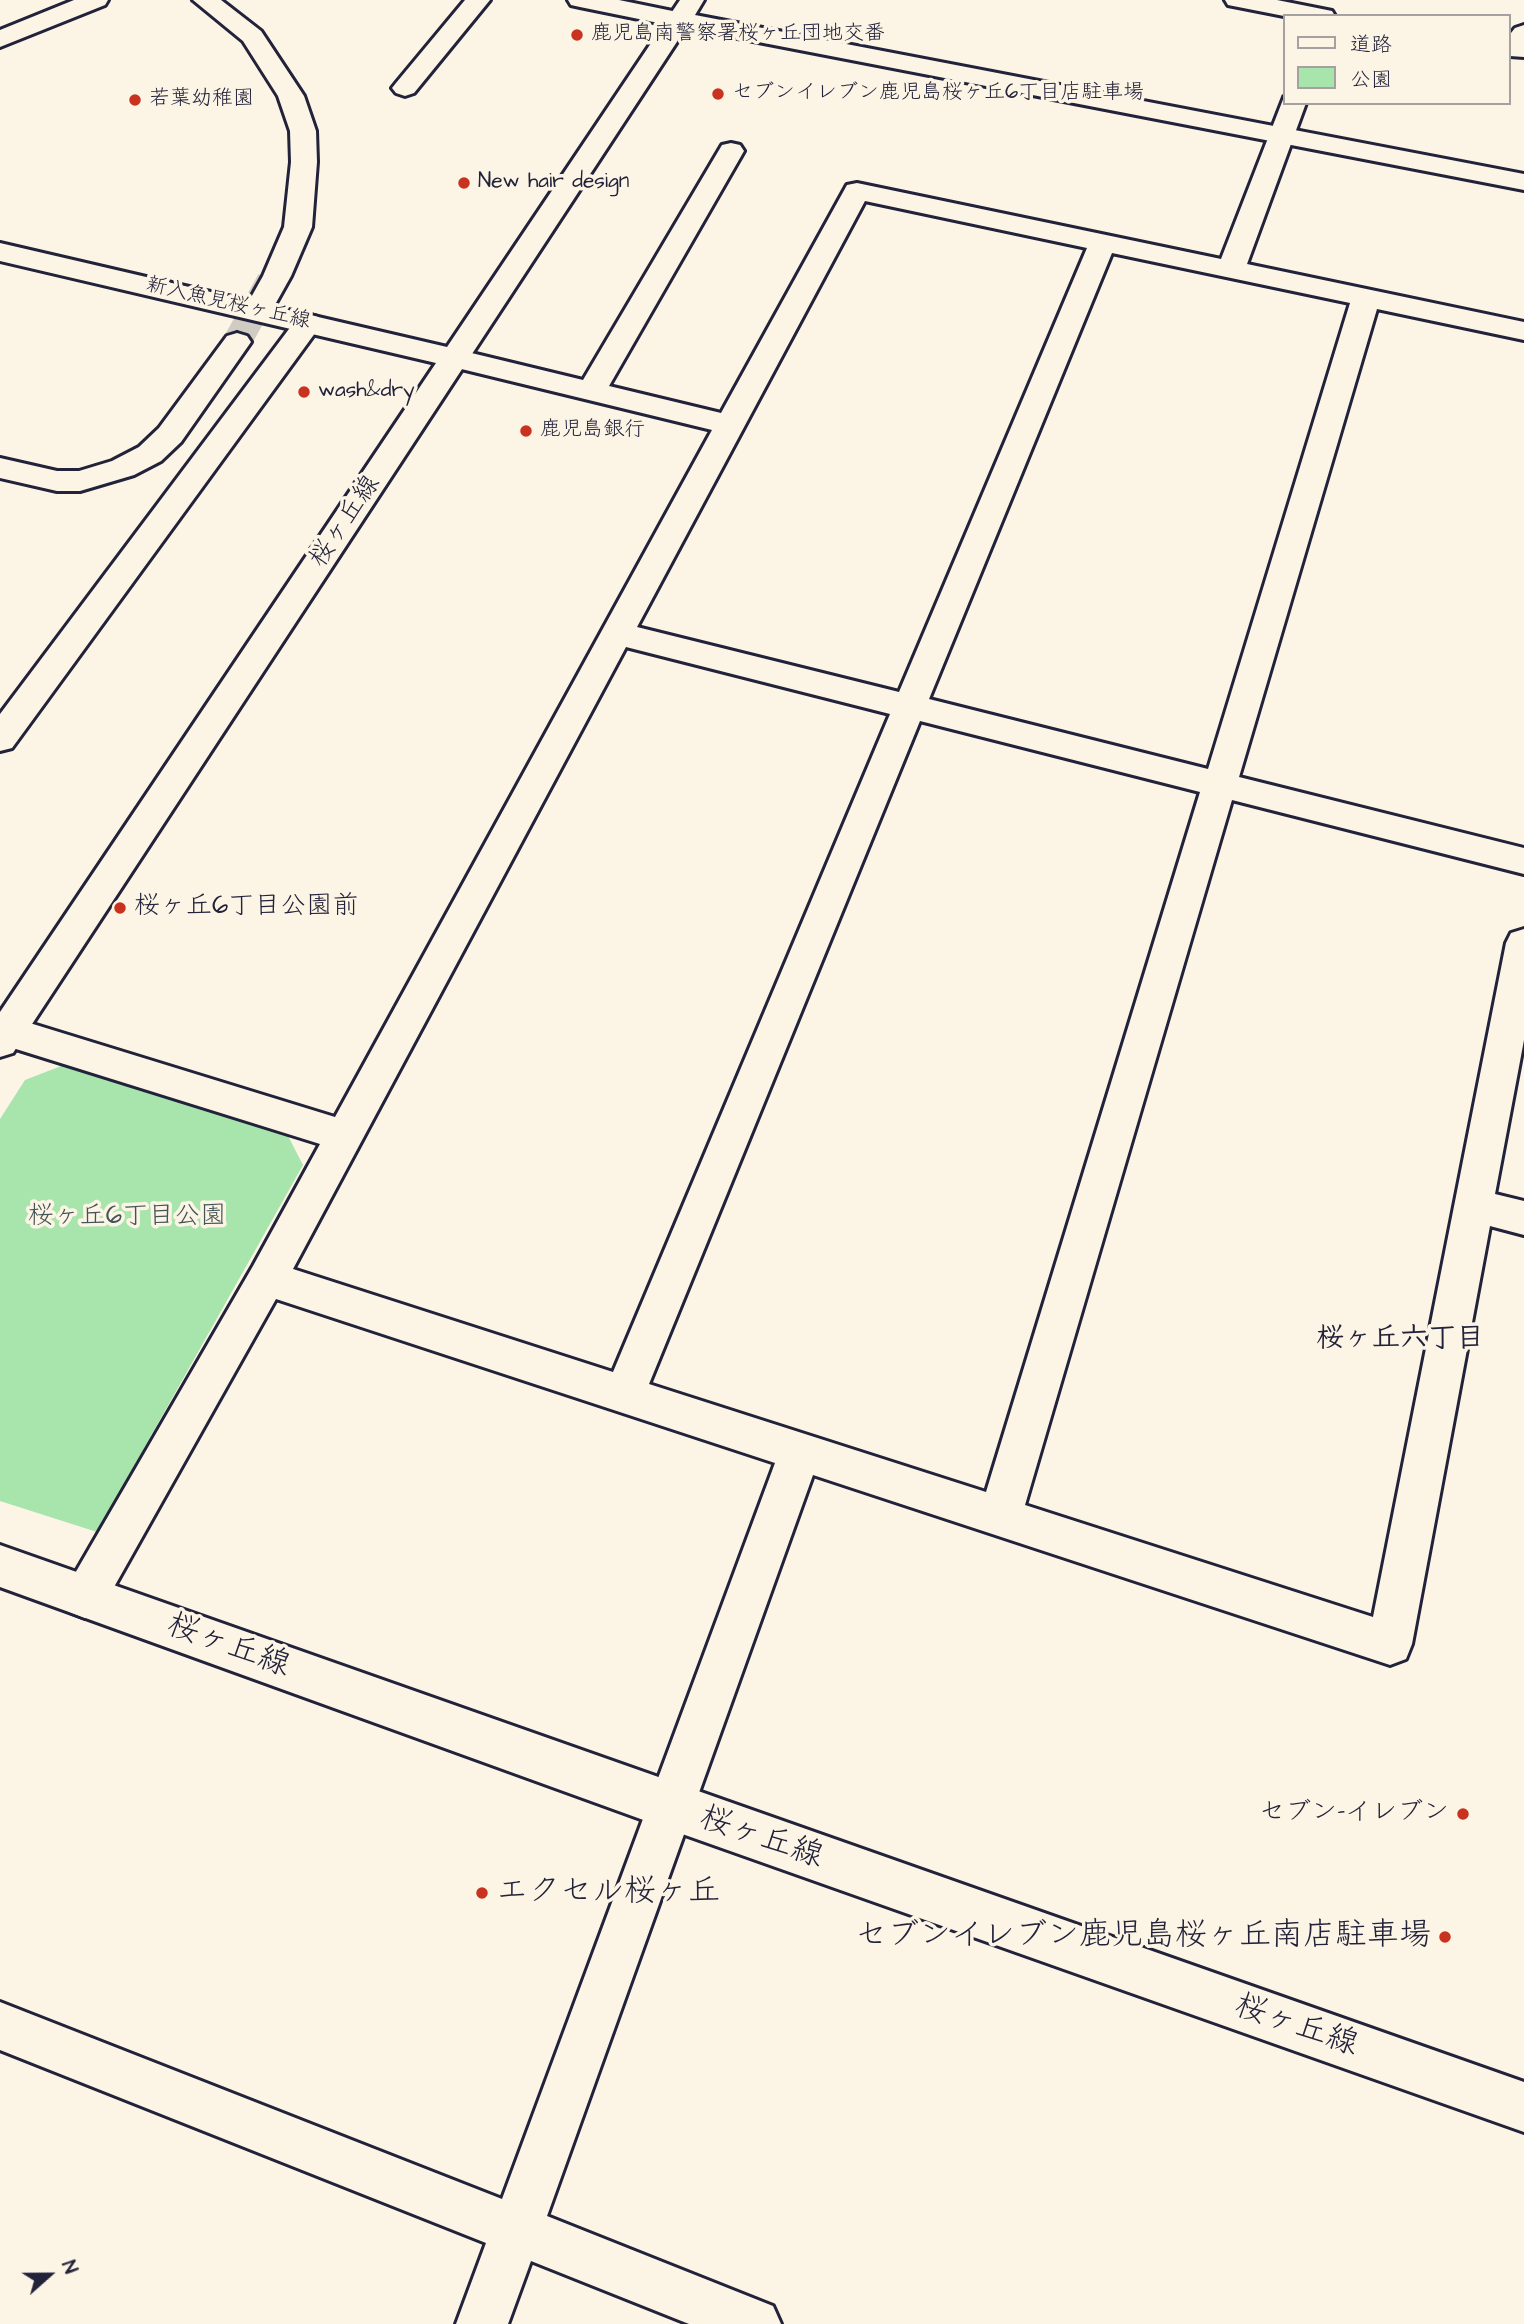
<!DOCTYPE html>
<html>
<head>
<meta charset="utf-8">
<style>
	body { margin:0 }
	#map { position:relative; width:1524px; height:2324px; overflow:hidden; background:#fcf5e5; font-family:"Architects Daughter","Klee One",sans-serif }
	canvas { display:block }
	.legend { position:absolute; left:1283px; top:14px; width:228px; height:91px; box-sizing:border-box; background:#fcf5e5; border:2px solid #a5a1a1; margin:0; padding:9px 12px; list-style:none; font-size:21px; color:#22223b }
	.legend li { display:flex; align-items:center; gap:14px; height:35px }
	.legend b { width:35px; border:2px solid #a5a1a1 }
	.north { position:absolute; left:14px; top:2240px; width:70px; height:70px; -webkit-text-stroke:5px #fcf5e5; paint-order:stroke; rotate:69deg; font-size:19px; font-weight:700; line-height:28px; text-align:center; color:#22223b }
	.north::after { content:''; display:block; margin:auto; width:24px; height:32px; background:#22223b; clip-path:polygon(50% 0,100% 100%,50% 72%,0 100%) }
</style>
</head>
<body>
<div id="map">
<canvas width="1524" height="2324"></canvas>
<ul class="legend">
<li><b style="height:9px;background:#fcf5e5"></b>道路</li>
<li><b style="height:19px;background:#a8e5ac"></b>公園</li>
</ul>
<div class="north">N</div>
</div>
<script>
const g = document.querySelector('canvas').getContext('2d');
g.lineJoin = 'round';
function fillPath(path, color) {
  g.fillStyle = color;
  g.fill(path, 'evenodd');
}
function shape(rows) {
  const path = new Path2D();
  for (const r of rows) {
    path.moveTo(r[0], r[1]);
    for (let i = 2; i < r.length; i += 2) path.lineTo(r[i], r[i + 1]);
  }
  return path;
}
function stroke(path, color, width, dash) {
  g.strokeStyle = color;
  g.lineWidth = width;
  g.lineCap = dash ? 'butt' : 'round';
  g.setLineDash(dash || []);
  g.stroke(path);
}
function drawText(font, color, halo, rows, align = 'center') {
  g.font = font + ' "Architects Daughter","Klee One",sans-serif';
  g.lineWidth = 7;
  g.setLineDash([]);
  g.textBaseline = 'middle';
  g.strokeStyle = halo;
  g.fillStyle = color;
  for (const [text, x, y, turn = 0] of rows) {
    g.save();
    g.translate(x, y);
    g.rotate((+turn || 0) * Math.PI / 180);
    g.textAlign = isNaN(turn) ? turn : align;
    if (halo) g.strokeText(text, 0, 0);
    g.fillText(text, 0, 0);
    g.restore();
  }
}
fillPath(shape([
	[61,1066,287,1134,303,1165,97,1532,0,1501,0,1119,25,1080]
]), '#a8e5ac');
stroke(shape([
	[237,342,275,273]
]), '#d0cbc3', 28, [28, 14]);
const minor = shape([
	[74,0,108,0,105,5,0,47,0,30,74,0],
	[193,0,221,0,261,31,304,96,316,131,317,162,312,227,291,276,272,310,268,316,258,319,248,316,244,310,263,276,284,227,291,162,290,131,278,96,243,41,193,0],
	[465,0,490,0,414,93,405,96,396,93,392,88,396,83,465,0],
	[568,0,619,0,687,14,691,19,687,24,678,27,580,7,571,5,568,0],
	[1225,0,1277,0,1332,11,1335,16,1284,16,1228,5,1225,0],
	[1524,25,1524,57,1510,56,1508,44,1511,33,1515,28,1524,25],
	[1284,97,1284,103,1306,103,1247,264,1524,322,1524,340,1377,309,1239,777,1524,848,1524,874,1232,800,1025,1505,1373,1617,1506,943,1511,933,1524,929,1524,1040,1495,1194,1524,1201,1524,1235,1490,1226,1412,1644,1406,1659,1390,1665,813,1475,547,2216,773,2306,781,2324,689,2324,531,2261,508,2324,456,2324,486,2243,0,2050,0,2002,502,2199,775,1463,276,1299,100,1612,85,1618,70,1612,63,1597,70,1582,253,1266,320,1144,0,1044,0,1018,7,1016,335,1117,712,430,445,365,440,358,445,351,455,349,583,380,722,145,731,143,740,145,744,151,609,386,721,413,847,185,857,183,1221,259,1284,97],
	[865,201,1087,248,899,692,637,627,865,201],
	[1112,253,1350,303,1208,769,929,699,1112,253],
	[626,647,890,714,613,1372,293,1269,626,647],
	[920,721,1200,792,986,1492,649,1384,920,721],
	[308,314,318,317,322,323,318,329,12,748,0,751,0,714,298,317,308,314]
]);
const tertiary = shape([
	[680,0,704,0,695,15,1524,174,1524,190,686,28,13,1053,0,1057,0,1012,436,363,0,261,0,243,447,347,680,0],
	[237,333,247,336,251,342,181,442,161,461,134,475,80,491,57,491,0,478,0,458,57,471,79,471,112,461,139,447,159,428,227,336,237,333],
	[0,1545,1524,2082,1524,2132,671,1830,0,1587,0,1545]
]);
stroke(minor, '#22223b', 6);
stroke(tertiary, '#22223b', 6);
fillPath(minor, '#fcf5e5');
fillPath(tertiary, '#fcf5e5');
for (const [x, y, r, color] of [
	[577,35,7,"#c8321e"],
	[718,94,7,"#c8321e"],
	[135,100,7,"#c8321e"],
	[464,183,7,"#c8321e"],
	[304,392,7,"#c8321e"],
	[526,431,7,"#c8321e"],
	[120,908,7,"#c8321e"],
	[1463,1814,7,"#c8321e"],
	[482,1893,7,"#c8321e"],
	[1445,1937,7,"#c8321e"]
]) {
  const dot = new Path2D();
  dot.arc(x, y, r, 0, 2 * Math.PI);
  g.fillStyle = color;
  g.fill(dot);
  stroke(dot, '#fcf5e5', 2.5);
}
drawText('21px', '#22223b', '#fcf5e5', [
	["鹿児島南警察署桜ヶ丘団地交番",591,35],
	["セブンイレブン鹿児島桜ヶ丘6丁目店駐車場",732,94],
	["若葉幼稚園",149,100],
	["New hair design",478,183],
	["wash&dry",318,392],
	["鹿児島銀行",540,431]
], 'left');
drawText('21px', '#22223b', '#fcf5e5', [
	["新入魚見桜ヶ丘線",228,304,13]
]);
drawText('26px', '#22223b', '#fcf5e5', [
	["桜ヶ丘線",346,522,-56]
]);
drawText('26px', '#22223b', '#fcf5e5', [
	["桜ヶ丘6丁目公園前",134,908],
	["セブン-イレブン",1449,1814,"right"]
], 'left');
drawText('26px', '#445357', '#fcf5e5', [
	["桜ヶ丘6丁目公園",127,1218]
]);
drawText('bold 28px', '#22223b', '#fcf5e5', [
	["桜ヶ丘六丁目",1400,1340]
]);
drawText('32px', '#22223b', '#fcf5e5', [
	["桜ヶ丘線",228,1647,20],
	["桜ヶ丘線",761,1839,19],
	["桜ヶ丘線",1296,2027,19]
]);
drawText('32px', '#22223b', '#fcf5e5', [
	["エクセル桜ヶ丘",496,1893],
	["セブンイレブン鹿児島桜ヶ丘南店駐車場",1431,1937,"right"]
], 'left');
</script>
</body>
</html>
